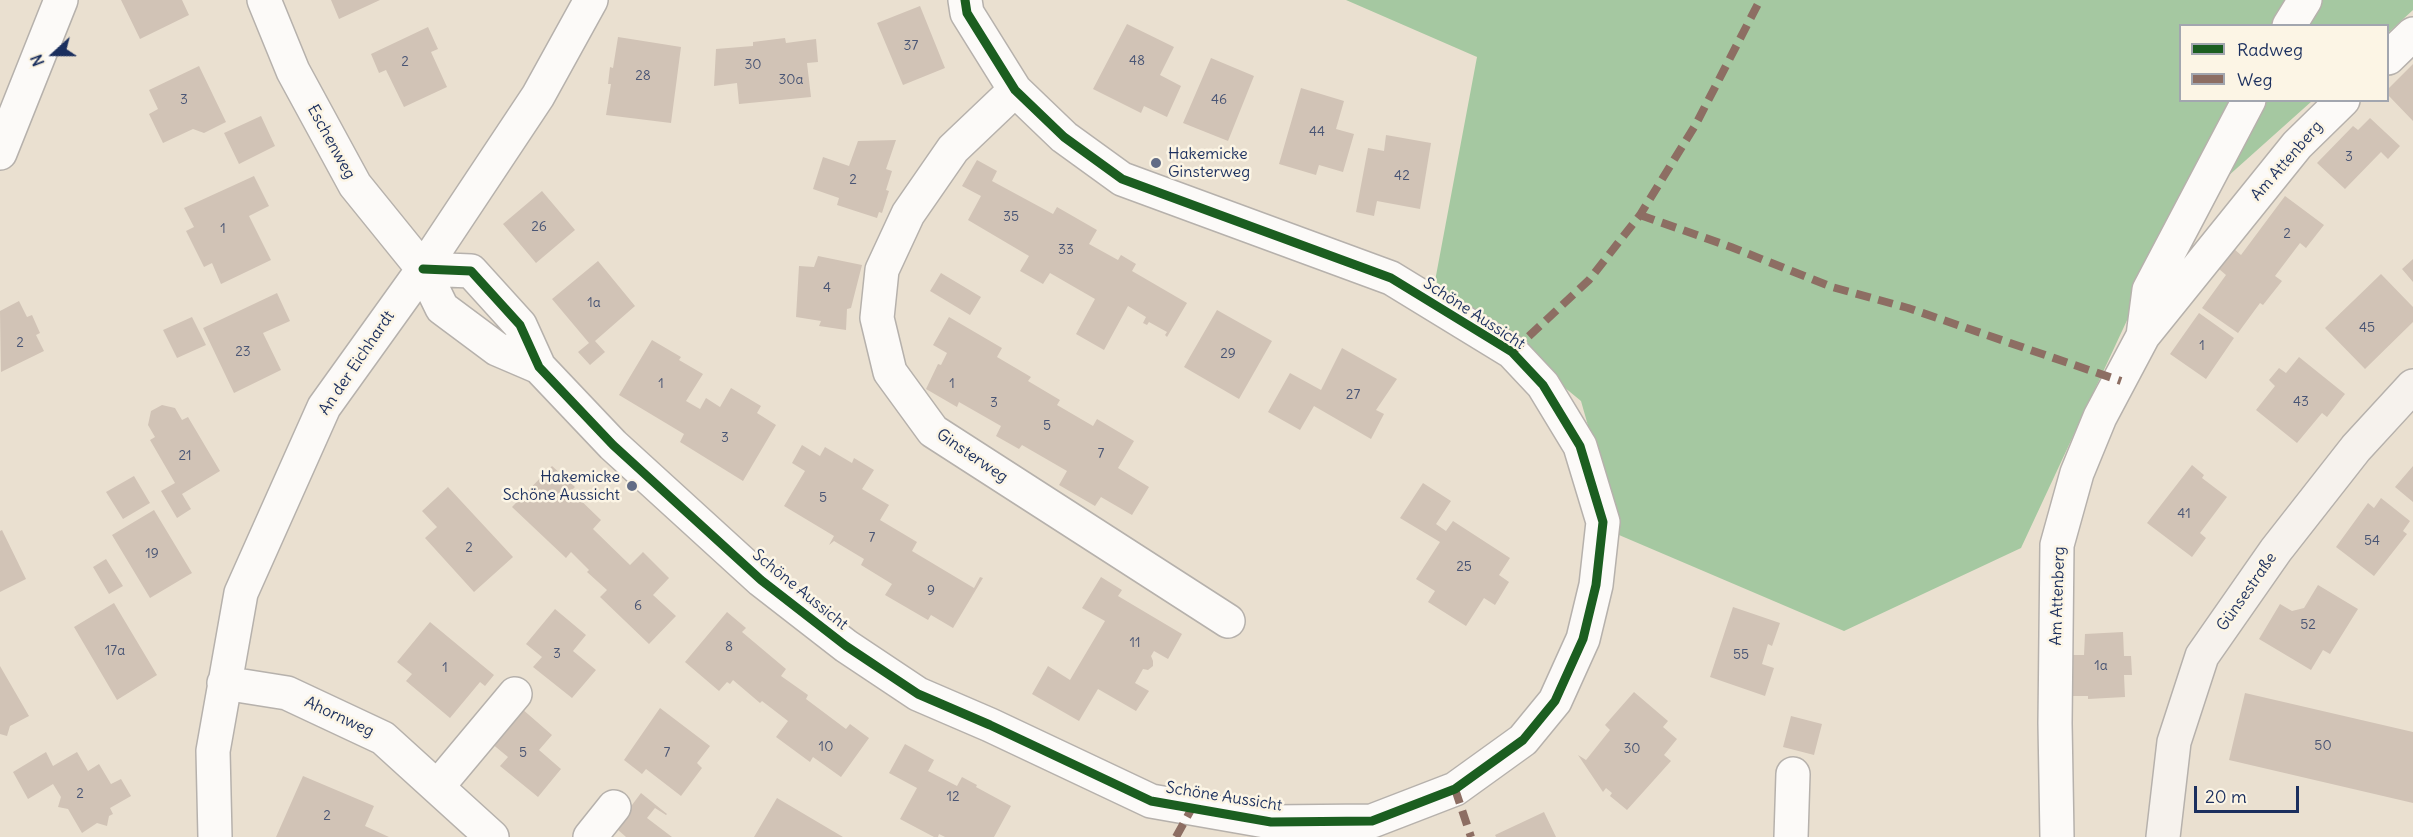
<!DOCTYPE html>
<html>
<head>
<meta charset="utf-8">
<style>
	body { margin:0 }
	#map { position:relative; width:2413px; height:837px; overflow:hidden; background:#eae0d0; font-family:Delius,sans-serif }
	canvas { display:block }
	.legend { position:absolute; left:2179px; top:24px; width:210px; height:78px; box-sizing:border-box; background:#fcf5e5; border:2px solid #a2a6af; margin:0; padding:8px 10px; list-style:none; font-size:18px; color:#1b2f5e }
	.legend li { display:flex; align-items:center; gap:12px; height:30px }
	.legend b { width:30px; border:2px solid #a2a6af }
	.north { position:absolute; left:24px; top:24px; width:60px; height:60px; -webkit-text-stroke:4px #fcf5e5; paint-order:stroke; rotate:249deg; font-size:16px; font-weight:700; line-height:24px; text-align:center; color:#1b2f5e }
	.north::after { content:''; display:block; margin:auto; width:21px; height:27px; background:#1b2f5e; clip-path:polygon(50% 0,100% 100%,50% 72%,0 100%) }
	.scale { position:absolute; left:2194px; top:786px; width:105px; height:27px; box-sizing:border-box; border:3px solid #1b2f5e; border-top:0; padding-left:8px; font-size:18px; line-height:21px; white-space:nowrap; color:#1b2f5e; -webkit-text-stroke:4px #fcf5e5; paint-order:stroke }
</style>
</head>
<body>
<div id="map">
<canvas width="2413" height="837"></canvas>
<ul class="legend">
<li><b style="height:8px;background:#1b5e20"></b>Radweg</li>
<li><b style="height:8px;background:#8d6e63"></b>Weg</li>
</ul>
<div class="north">N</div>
<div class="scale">20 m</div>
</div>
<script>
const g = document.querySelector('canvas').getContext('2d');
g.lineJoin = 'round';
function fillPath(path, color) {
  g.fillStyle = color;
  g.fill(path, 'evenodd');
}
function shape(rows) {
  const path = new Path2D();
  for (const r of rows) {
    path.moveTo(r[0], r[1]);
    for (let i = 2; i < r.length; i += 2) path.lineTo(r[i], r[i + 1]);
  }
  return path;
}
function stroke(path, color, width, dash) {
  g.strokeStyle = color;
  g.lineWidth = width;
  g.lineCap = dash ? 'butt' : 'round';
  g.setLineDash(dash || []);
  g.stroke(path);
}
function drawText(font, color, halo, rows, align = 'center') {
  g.font = font + ' Delius,sans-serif';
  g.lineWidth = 5;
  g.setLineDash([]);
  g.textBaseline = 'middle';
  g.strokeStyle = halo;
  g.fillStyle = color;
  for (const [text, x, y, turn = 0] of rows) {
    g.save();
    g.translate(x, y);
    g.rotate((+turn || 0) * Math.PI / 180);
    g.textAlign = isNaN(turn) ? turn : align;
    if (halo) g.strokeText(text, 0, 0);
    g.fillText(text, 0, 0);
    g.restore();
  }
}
fillPath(shape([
	[1346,0,2413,0,2413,10,2388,33,2388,26,2180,26,2180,100,2312,101,2170,228,2021,548,1844,631,1619,535,1581,401,1435,281,1477,57]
]), '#a5c8a1');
fillPath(shape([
	[121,0,182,0,189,15,140,39],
	[331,0,380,0,339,19],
	[920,6,945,68,903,85,877,23],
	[1127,24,1174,47,1160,75,1181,86,1167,117,1144,106,1141,113,1093,89],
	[428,27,438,49,431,52,447,87,404,107,386,70,379,73,371,54],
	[618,37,681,47,671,123,606,115,611,84,608,84,610,67,613,68],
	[785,38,786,43,816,39,818,62,807,63,811,97,739,104,737,83,714,86,716,49,753,46,753,42],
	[1211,58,1254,76,1228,141,1183,123],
	[2413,64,2413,121,2388,95,2388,89],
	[199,66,226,122,204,133,193,129,163,143,149,114,158,109,149,90],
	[1301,88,1344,101,1336,129,1354,134,1343,172,1319,165,1316,175,1279,164],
	[261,116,275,146,239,164,224,133],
	[2370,118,2400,146,2388,159,2381,152,2345,189,2317,163,2353,126,2358,130],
	[1386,135,1431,143,1420,209,1377,201,1374,216,1356,212,1368,148,1384,151],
	[896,140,886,169,892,171,886,190,889,191,882,213,879,212,877,218,837,205,839,198,813,189,823,157,849,166,858,141],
	[977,160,997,171,992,181,1053,214,1057,207,1097,230,1089,244,1118,260,1121,255,1136,264,1132,271,1187,303,1167,337,1165,335,1167,332,1149,322,1147,325,1143,323,1146,317,1128,306,1104,350,1076,334,1095,299,1050,273,1043,284,1020,271,1029,256,968,220,981,196,962,186],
	[254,176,269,206,249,216,271,260,221,284,212,263,204,267,186,231,194,227,184,208],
	[542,191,575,230,536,263,503,224],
	[2285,196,2324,225,2306,248,2300,243,2275,276,2282,281,2263,305,2260,303,2238,333,2202,308,2226,275,2219,269,2234,249,2241,255],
	[818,256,862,265,851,308,847,309,846,330,819,326,821,321,796,317,799,266,814,267],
	[2413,259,2413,282,2402,269],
	[598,261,635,306,595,341,605,352,590,365,578,352,589,343,552,299],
	[941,273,981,297,970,315,930,291],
	[2381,274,2413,307,2413,322,2365,369,2325,328],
	[277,293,290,321,263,333,281,370,234,393,203,328],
	[19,301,27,317,32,315,40,333,36,335,44,351,1,372,0,311],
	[1217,310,1272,341,1239,399,1184,367],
	[2199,313,2234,338,2206,379,2170,354],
	[192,317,206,345,177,358,163,330],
	[949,317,1002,348,997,357,1031,377,1028,381,1060,400,1057,405,1093,426,1097,419,1134,441,1118,468,1149,487,1132,515,1101,497,1095,506,1059,485,1067,471,1022,445,1019,449,996,436,1001,426,959,402,957,407,926,389,938,364,941,365,947,353,933,345],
	[652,340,681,357,679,360,703,374,686,401,700,409,706,398,720,407,731,388,761,406,757,413,776,425,743,481,680,442,684,434,619,395],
	[1342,348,1397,379,1376,410,1384,414,1371,439,1314,406,1300,430,1268,412,1290,373,1321,390],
	[2299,357,2345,394,2327,417,2322,413,2297,443,2256,410,2275,386,2269,380,2279,368,2286,373],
	[162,405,175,408,182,420,188,417,220,471,182,494,191,509,177,518,161,491,175,483,150,440,155,437,148,425,151,411],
	[802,445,820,456,825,447,852,463,854,458,874,470,862,489,889,505,880,520,917,542,912,551,974,588,980,577,983,578,953,628,931,615,928,620,885,595,892,584,861,565,864,559,834,541,829,545,834,536,784,506,805,471,792,463],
	[2192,465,2204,475,2202,478,2227,497,2200,533,2206,538,2192,557,2147,523],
	[552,466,575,487,571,491,601,520,593,529,630,565,643,552,669,578,653,595,676,616,649,644,600,597,607,590,587,572,589,570,571,552,566,558,512,507],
	[2413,466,2413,502,2395,487],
	[134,476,150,503,123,519,106,492],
	[1423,483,1451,501,1436,524,1446,531,1453,521,1510,558,1499,575,1509,582,1495,605,1484,598,1466,626,1428,602,1435,591,1416,579,1440,542,1400,518],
	[448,487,513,557,474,592,425,538,437,527,422,511],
	[2381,498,2410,521,2403,531,2407,534,2374,576,2336,547,2368,503,2374,508],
	[154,510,192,573,150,598,112,535],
	[2,530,26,579,0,592,0,531],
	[106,559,123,586,109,594,93,567],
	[1101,577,1122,590,1118,596,1182,634,1168,659,1154,651,1151,656,1153,661,1153,666,1148,670,1143,669,1135,683,1149,691,1136,711,1098,689,1079,721,1032,694,1048,666,1070,680,1105,621,1082,608],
	[2318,585,2358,609,2330,654,2323,650,2311,670,2259,639,2280,604,2292,611,2304,608],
	[114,603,157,675,117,700,74,627],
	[1733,607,1780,623,1772,646,1768,644,1762,664,1774,668,1765,696,1710,677],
	[555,609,586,635,573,651,596,670,572,698,533,667,542,657,526,644],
	[727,612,746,628,742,632,786,669,781,676,808,695,806,699,846,729,850,724,869,738,841,777,813,757,810,762,776,737,788,721,762,701,760,703,733,680,730,684,727,682,719,691,685,662],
	[430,622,494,675,485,686,480,682,450,718,406,681,412,674,397,662],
	[2123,632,2124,656,2131,656,2132,675,2124,675,2125,697,2088,699,2088,696,2072,696,2070,655,2084,655,2085,634],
	[0,666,29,716,10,726,7,736,0,734],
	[1634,692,1668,721,1663,727,1677,739,1664,755,1671,761,1627,810,1610,796,1612,793,1606,788,1603,792,1578,755,1586,760,1610,730,1605,725],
	[2245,693,2413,732,2413,803,2229,760],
	[521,708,552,735,539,750,561,769,538,797,500,766,508,757,491,743],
	[660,708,710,746,697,763,702,768,681,796,646,769,642,774,624,760],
	[1791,716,1822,724,1814,755,1783,747],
	[905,744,934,760,928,771,957,786,962,777,977,785,976,787,1011,806,994,837,945,837,939,834,938,837,934,837,900,819,917,788,889,773],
	[46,752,53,766,77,752,88,771,99,764,111,784,121,779,131,796,110,808,113,814,109,816,107,826,97,823,82,833,68,809,58,807,61,797,53,784,28,799,13,772],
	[303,776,374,806,365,826,389,837,276,837],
	[641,793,667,814,666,815,655,808,647,818,672,837,626,837,617,829,611,833],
	[777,798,843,837,754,837],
	[1544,812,1556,837,1496,837,1495,835]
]), '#d1c3b6');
const street = shape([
	[264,0,293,71,355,185,423,269,442,308,497,349,539,367],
	[2289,26,2305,0],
	[2388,58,2413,34],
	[1015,90,953,149,908,214,882,270,877,318,890,372,933,431,1228,621],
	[0,153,61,0],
	[423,269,471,271,520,325,539,367,613,445,761,580,846,646,918,694,990,725,1151,801,1271,822,1372,821,1455,789,1523,740,1555,701,1583,639,1596,585,1603,522,1580,446,1543,385,1512,352,1391,278,1122,179,1064,137,1015,90,967,13,965,0],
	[2143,336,2149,290,2249,100],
	[224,683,287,693,383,738,492,837],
	[438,786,515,694],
	[215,837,213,751,241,593,324,407,423,269,538,96,591,0],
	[590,837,614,807],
	[1791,837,1793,774],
	[2057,837,2055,723,2057,545,2077,473,2100,417,2143,336,2297,145,2343,100]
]);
const secondary = shape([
	[2163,837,2174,742,2202,656,2276,550,2356,448,2413,386]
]);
stroke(street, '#b6b1ac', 36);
stroke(secondary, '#b6b1ac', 36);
stroke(street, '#fcfaf8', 33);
stroke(secondary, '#f6f2ed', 33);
stroke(shape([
	[1640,215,1731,247,1832,287,1908,308,2121,381],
	[1512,352,1589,280,1640,215,1696,124,1760,0],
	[1455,789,1471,837],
	[1176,837,1192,808]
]), '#8d6e63', 8, [15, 8]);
stroke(shape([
	[423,269,471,271,520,325,539,367,613,445,761,580,846,646,918,694,990,725,1151,801,1271,822,1372,821,1455,789,1523,740,1555,701,1583,639,1596,585,1603,522,1580,446,1543,385,1512,352,1391,278,1122,179,1064,137,1015,90,967,13,965,0]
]), '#1b5e20', 9);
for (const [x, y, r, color] of [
	[1156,163,6,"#636d86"],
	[632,486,6,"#636d86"]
]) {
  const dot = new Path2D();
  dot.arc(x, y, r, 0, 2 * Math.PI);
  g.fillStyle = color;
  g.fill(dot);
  stroke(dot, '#fcf5e5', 2);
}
drawText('14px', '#485474', null, [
	["37",911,46],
	["48",1137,61],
	["2",405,62],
	["30",753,65],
	["28",643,76],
	["30a",791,80],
	["3",184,100],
	["46",1219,100],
	["44",1317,132],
	["3",2349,157],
	["42",1402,176],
	["2",853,180],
	["35",1011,217],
	["26",539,227],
	["1",223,229],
	["2",2287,234],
	["33",1066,250],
	["4",827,288],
	["1a",594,303],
	["45",2367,328],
	["2",20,343],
	["1",2202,346],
	["23",243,352],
	["29",1228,354],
	["1",661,384],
	["1",952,384],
	["27",1353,395],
	["43",2301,402],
	["3",994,403],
	["5",1047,426],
	["3",725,438],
	["7",1101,454],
	["21",185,456],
	["5",823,498],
	["41",2184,514],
	["7",872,538],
	["54",2372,541],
	["2",469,548],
	["19",152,554],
	["25",1464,567],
	["9",931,591],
	["6",638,606],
	["52",2308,625],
	["11",1135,643],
	["8",729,647],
	["17a",115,651],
	["3",557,654],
	["55",1741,655],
	["1a",2101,666],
	["1",445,668],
	["50",2323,746],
	["10",826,747],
	["30",1632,749],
	["5",523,753],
	["7",667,753],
	["2",80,794],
	["12",953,797],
	["2",327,816]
]);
drawText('16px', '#1b2f5e', '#fcf5e5', [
	["Eschenweg",331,142,61],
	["Am Attenberg",2287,161,-49],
	["Schöne Aussicht",1474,314,33],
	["An der Eichhardt",357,363,-56],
	["Ginsterweg",972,456,34],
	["Schöne Aussicht",800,590,39],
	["Günsestraße",2247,592,-55],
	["Am Attenberg",2058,596,-88],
	["Ahornweg",339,717,25],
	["Schöne Aussicht",1224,797,9]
]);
drawText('16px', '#1b2f5e', '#fcf5e5', [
	["Hakemicke",1168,154],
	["Ginsterweg",1168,172],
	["Hakemicke",620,477,"right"],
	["Schöne Aussicht",620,495,"right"]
], 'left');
</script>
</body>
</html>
